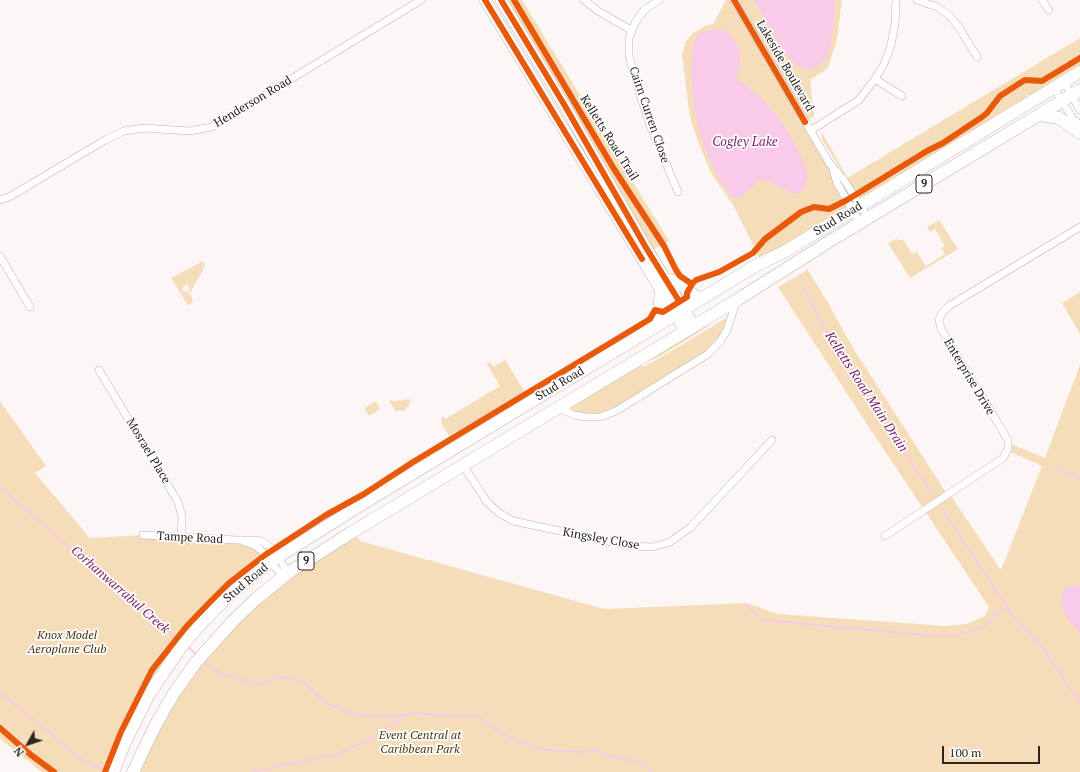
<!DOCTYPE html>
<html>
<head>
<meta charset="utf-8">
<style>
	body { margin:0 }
	#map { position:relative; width:1080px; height:772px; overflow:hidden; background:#fcf7f6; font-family:"PT Serif",serif }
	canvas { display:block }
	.north { position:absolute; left:8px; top:724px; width:40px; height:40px; -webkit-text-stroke:3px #fff; paint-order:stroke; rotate:230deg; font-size:11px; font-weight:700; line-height:16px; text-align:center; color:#2c2322 }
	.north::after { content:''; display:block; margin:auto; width:14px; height:18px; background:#2c2322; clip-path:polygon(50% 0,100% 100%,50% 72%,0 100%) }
	.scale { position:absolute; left:942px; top:746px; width:98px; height:18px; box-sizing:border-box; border:2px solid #2c2322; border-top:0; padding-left:5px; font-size:12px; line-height:14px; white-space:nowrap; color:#2c2322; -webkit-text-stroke:3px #fff; paint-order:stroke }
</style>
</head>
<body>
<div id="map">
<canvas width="1080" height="772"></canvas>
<div class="north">N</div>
<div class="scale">100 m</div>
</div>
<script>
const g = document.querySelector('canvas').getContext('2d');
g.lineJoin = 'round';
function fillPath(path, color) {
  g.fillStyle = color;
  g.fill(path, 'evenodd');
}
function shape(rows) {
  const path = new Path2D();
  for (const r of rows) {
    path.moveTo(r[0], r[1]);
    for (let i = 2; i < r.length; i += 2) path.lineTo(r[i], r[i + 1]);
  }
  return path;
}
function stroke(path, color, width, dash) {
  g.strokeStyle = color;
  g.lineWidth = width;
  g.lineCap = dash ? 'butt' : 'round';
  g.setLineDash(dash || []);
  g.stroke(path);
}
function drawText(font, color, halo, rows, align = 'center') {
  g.font = font + ' "PT Serif",serif';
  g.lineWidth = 3.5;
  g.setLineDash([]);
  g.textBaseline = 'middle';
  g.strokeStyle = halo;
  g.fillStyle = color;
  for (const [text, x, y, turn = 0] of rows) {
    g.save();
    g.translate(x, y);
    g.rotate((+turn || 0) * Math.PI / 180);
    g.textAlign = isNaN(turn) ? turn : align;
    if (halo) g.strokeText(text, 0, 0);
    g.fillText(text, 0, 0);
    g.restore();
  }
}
fillPath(shape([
	[501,0,522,0,669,241,649,252],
	[726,0,842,0,837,39,828,68,810,80,814,116,805,122,844,180,1080,38,1080,72,761,263,756,250,733,205,711,173,697,139,691,120,688,103,682,55,685,43,692,34,705,26,713,24],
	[821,131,846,175,844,175,822,139],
	[939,220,958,249,910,278,888,243,896,239,904,241,912,254,917,252,926,266,945,254,941,248,945,246,935,229,930,232,927,227],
	[203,261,205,265,201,274,192,289,191,293,188,290,190,289,187,284,182,288,184,292,186,291,191,295,193,302,188,305,171,278],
	[807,269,827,301,853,348,947,494,949,493,1001,570,1042,466,1008,451,1009,443,1045,458,1080,365,1080,772,133,772,147,741,233,621,354,531,360,541,604,609,747,603,778,614,945,626,967,624,985,616,989,607,870,429,778,287,804,272],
	[1080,292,1080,334,1062,303],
	[728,317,721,334,704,354,614,408,599,414,591,414,580,413,571,410,571,407,641,365,642,366,645,366,658,359],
	[706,325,707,327,657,358,649,361,649,360],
	[505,360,525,392,449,436,441,422,442,415,445,419,500,386,487,364,490,362,493,367],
	[411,399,409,406,403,411,400,410,396,412,389,400,394,401],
	[0,401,46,466,35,473,90,538,143,535,236,540,254,545,270,562,181,647,113,772,42,772,0,739],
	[376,401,380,409,369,416,364,408]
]), '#f6ddba');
fillPath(shape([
	[754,0,835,0,835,15,832,37,829,52,823,62,816,67,810,69,802,68,795,64,782,49],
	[713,29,724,30,729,34,735,42,740,52,740,68,736,77,738,81,743,83,755,94,759,95,783,123,803,160,808,176,804,187,799,193,792,193,765,180,760,180,741,197,734,199,721,183,704,148,696,118,692,88,691,61,694,41,697,36,703,32],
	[1068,586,1080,586,1080,634,1065,615,1063,609,1061,597,1065,588]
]), '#facae9');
stroke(shape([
	[803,288,821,322,932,494],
	[1055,468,1080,478],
	[0,487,118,589,180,640],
	[942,509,1013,616,1040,644,1080,703],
	[747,605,755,614,764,620,923,635,957,635,978,630,988,624,994,615,1007,606],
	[187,646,197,655],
	[203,661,216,671,226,675,258,684,281,677,302,681,326,703,355,714,365,716,389,717,416,713,450,716,479,717,493,728,515,740,545,750,584,752,593,750,612,757,639,762,652,772],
	[0,691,5,697,50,733,83,761,108,771],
	[252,772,337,754,372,738,405,716]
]), '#facae9', 2);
const minor = shape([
	[584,0,598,11,631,30],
	[659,0,644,10,635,23,629,38,629,56,639,92,651,128,678,192],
	[734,0,830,164,844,180,868,218],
	[917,0,937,7,950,16,960,29,977,57],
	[1042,0,1049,10],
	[875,79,902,96],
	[1064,82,1080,110],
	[1054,88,1073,119,1080,125],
	[810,131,859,100,875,79,884,64,891,45,895,23,896,0],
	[833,170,837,183,860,223],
	[0,200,11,196,105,140,124,131,144,128,189,131,212,127,421,0],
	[0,256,30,307],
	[99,370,178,502,182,517,181,537],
	[559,408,574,415,585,417,600,417,616,411,708,354,720,342,727,330,737,300],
	[463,465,487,502,499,513,513,521,631,546,653,547,670,542,691,527,772,440],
	[143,535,236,540,253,540,261,541,273,549,288,573],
	[885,536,1003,458,1008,449,1008,440,941,329,939,320,942,313,949,306,1080,227],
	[244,542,254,545,262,551,283,577]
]);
const primary = shape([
	[485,0,632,242,685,331],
	[501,0,565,106,645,246,694,326],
	[665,278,676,281,688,291,702,299]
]);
const trunk = shape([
	[1040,115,1059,118,1080,133],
	[648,330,651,322,659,311,661,290],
	[113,772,125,742,149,694,181,647,198,627,227,597,270,562,359,506,714,291,757,265,784,252,1080,72],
	[133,772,155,726,174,693,197,661,233,621,256,599,288,573,349,534,737,300,830,241,1080,90]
]);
stroke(minor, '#bbb4b3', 8);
stroke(primary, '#bbb4b3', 12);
stroke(trunk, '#bbb4b3', 13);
stroke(minor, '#fffefe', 7);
stroke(primary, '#fffefe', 11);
stroke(trunk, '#fffefe', 12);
stroke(shape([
	[485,0,642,259],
	[501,0,565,106,645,246,679,301],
	[514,0,614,169,664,246,676,270,680,276,692,284],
	[734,0,805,122],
	[0,728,31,755,54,772],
	[105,772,121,732,152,670,186,627,207,605,229,583,265,555,326,515,364,494,413,462,650,319,655,310,663,312,687,297,687,293,692,284,696,280,719,272,753,253,765,239,801,212,814,207,829,209,847,200,927,151,943,143,982,117,987,113,1000,96,1020,83,1025,80,1042,81,1080,58]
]), '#e8590c', 6);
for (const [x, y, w] of [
	[924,184,16],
	[306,561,16]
]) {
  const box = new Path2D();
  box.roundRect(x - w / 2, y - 9, w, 18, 3);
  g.fillStyle = '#fff';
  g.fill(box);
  stroke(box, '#2c2322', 1);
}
drawText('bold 11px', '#2c2322', null, [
	["9",924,184],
	["9",306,561]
]);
drawText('12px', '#2c2322', '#fff', [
	["Lakeside Boulevard",785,66,60],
	["Henderson Road",253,102,-31],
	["Cairn Curren Close",649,115,71],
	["Kelletts Road Trail",609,138,58],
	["Stud Road",838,219,-31],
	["Enterprise Drive",969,377,59],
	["Stud Road",560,384,-31],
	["Mosrael Place",148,451,59],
	["Tampe Road",190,538,3],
	["Kingsley Close",601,539,10],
	["Stud Road",246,583,-40]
]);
drawText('italic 12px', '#4b3511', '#fff', [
	["Knox Model",67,636],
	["Aeroplane Club",67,650],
	["Event Central at",420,736],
	["Caribbean Park",420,750]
]);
drawText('italic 13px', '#7a1d63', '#fff', [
	["Cogley Lake",745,142],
	["Kelletts Road Main Drain",866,392,57],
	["Corhanwarrabul Creek",120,590,41]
]);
</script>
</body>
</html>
